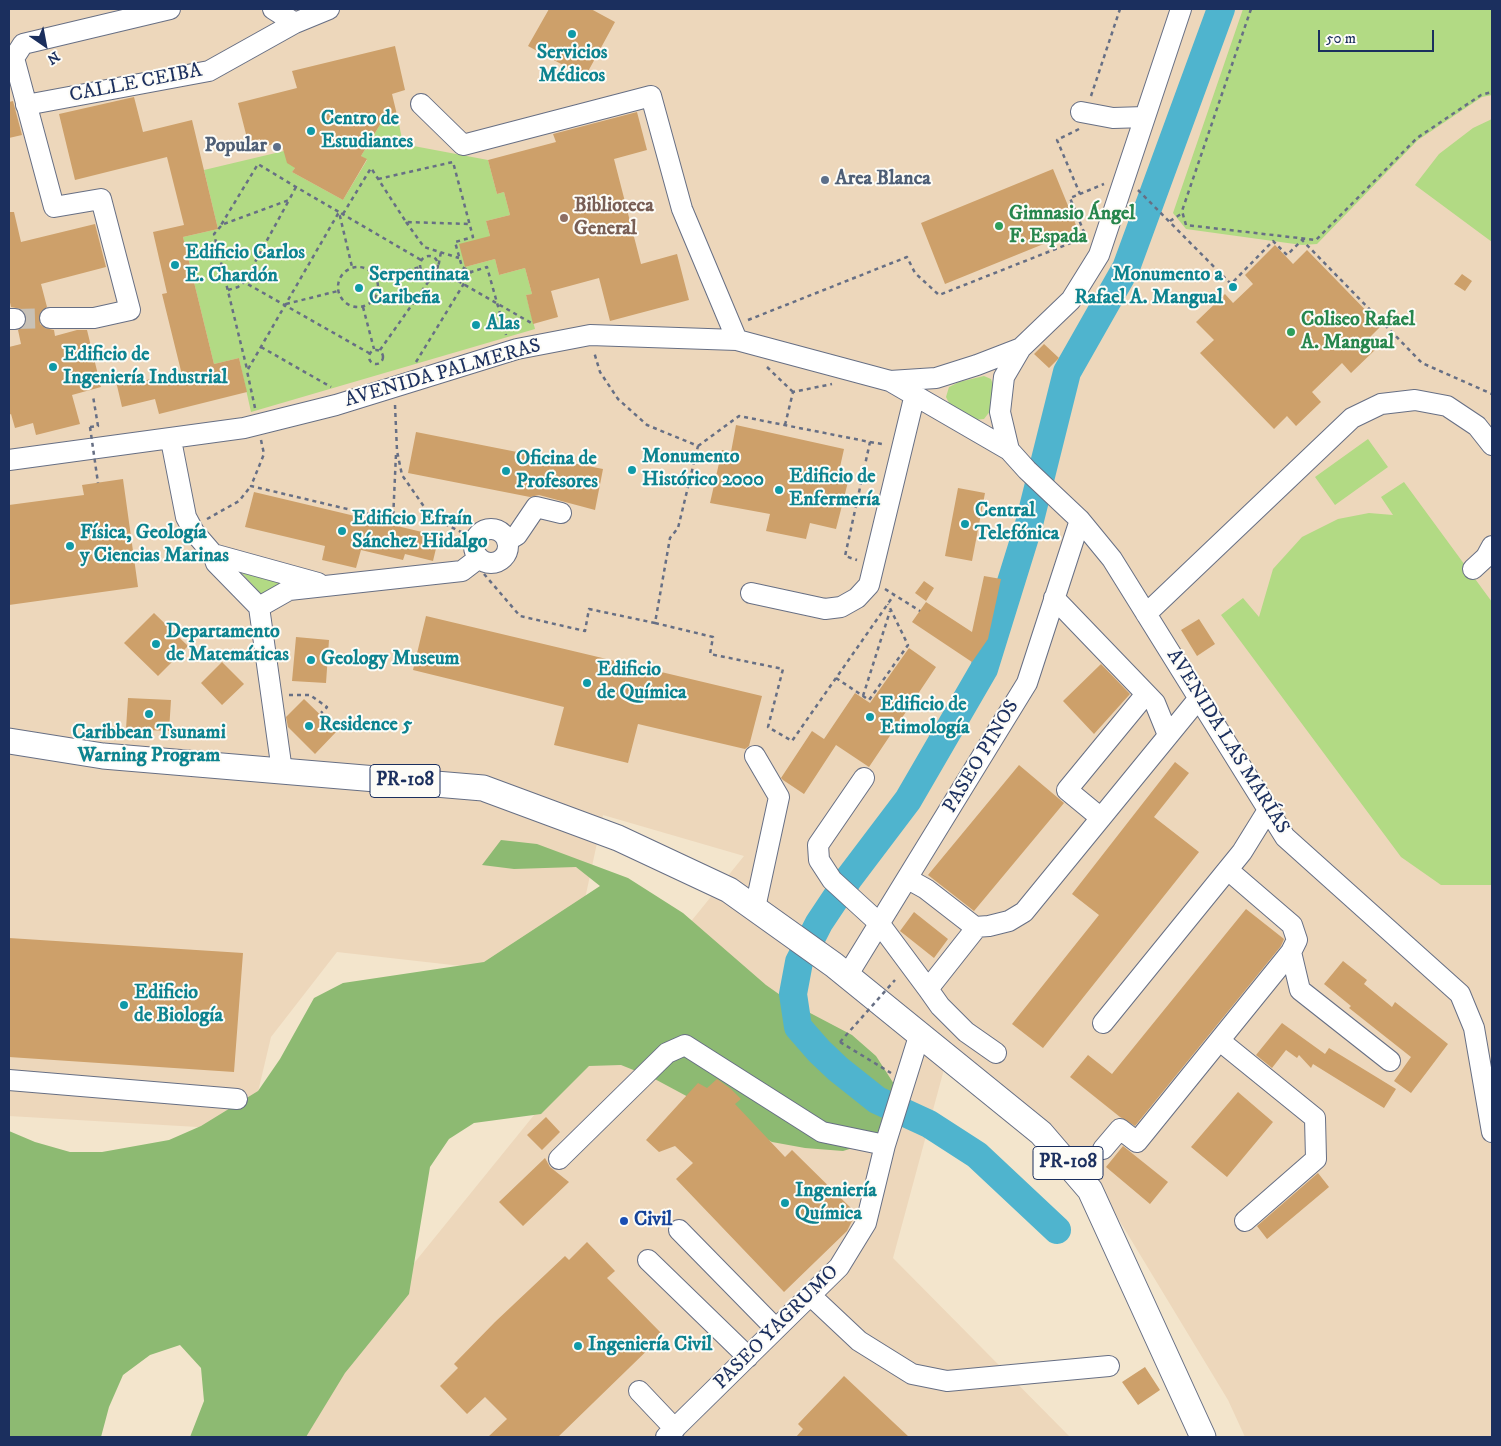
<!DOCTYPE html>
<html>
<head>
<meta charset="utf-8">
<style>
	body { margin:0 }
	#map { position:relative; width:1501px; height:1446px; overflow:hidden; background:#f3e5cc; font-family:"IM FELL DW Pica",serif }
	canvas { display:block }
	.frame { position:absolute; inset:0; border:10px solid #1b2f5e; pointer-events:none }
	.north { position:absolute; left:20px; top:20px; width:50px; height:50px; -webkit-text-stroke:4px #fdfcf7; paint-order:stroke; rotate:147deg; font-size:14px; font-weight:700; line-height:20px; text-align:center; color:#1b2f5e }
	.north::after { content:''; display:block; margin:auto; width:18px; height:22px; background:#1b2f5e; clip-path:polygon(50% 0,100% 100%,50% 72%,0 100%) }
	.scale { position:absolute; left:1318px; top:30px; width:116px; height:22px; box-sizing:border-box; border:2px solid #1b2f5e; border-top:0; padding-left:6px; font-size:15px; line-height:18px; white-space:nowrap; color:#1b2f5e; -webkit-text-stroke:4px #fdfcf7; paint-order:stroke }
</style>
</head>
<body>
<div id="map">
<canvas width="1501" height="1446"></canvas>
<div class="frame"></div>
<div class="north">N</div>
<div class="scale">50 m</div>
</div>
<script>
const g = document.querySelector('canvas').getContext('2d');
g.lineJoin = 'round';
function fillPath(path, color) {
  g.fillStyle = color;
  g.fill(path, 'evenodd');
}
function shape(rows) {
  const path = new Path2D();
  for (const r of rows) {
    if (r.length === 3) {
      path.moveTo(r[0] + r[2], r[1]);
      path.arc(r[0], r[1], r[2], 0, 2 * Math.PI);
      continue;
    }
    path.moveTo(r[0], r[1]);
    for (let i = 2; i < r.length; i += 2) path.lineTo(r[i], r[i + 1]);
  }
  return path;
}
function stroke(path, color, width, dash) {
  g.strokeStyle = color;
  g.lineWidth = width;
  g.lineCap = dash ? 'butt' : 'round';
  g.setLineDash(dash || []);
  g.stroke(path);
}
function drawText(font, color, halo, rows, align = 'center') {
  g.font = font + ' "IM FELL DW Pica",serif';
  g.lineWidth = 4;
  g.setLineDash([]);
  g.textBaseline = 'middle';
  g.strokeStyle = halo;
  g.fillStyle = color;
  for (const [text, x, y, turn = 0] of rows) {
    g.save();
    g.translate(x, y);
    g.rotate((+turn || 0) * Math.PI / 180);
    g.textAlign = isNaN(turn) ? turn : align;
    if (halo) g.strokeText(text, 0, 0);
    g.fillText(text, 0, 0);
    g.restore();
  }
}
fillPath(shape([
	[9,9,1492,9,1492,1437,1245,1437,1228,1400,1087,1167,1048,1125,950,1047,893,1258,1070,1437,295,1437,282,1426,744,856,603,815,568,978,337,952,271,1037,249,1130,9,1116]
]), '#edd7bb');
fillPath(shape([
	[1243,9,1492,9,1492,95,1482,97,1418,140,1317,244,1302,245,1186,229,1173,213],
	[398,119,403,144,488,160,497,194,504,192,510,215,486,221,490,236,465,267,495,259,499,275,525,268,532,294,526,295,535,329,251,412,239,358,214,364,183,237,218,229,204,170,284,151,295,168,292,172,343,200,367,160,361,156,381,123],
	[1492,119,1492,242,1415,185,1439,154,1473,128],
	[984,376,991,379,993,385,991,410,984,419,974,420,950,405,946,397,949,387,959,382],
	[1368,439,1388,467,1335,505,1315,477],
	[1404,482,1492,602,1492,885,1441,885,1401,857,1221,615,1243,598,1259,617,1273,569,1302,537,1338,519,1369,513,1393,515,1381,497],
	[239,570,284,581,262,595]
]), '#b2da84');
fillPath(shape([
	[501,840,537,844,628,878,683,913,766,985,793,1004,852,1035,876,1056,894,1084,894,1115,875,1141,843,1151,805,1148,772,1142,651,1077,621,1065,589,1066,541,1114,474,1123,449,1139,430,1167,409,1294,345,1373,306,1437,190,1437,204,1401,201,1368,180,1345,150,1355,123,1375,109,1407,101,1437,9,1437,9,1131,35,1142,70,1152,102,1152,169,1140,201,1126,258,1091,280,1059,314,998,343,983,484,962,600,886,576,867,514,869,482,865]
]), '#8dba72');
stroke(shape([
	[1057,1230,977,1155,929,1124,877,1100,838,1069,819,1051,798,1027,793,994,799,962,819,923,849,878,908,800,984,669,1029,524,1067,372,1126,268,1221,9]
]), '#4fb4ce', 28);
fillPath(shape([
	[549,9,591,9,615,22,585,77,528,46],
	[395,46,405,90,392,94,398,119,381,123,361,156,367,159,343,200,292,172,295,168,287,163,281,142,263,147,260,139,248,142,238,103,297,88,292,71],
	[134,97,143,132,192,120,218,229,183,237,214,364,239,358,247,392,159,414,155,399,122,407,115,377,129,374,131,384,151,379,152,382,182,375,162,294,167,293,153,232,184,225,167,157,75,180,59,114],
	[13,101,22,135,9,138,9,102],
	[637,112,647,150,614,159,641,264,677,254,689,300,610,321,599,278,551,291,558,317,533,324,526,295,532,294,525,268,499,275,495,259,465,267,459,244,490,236,486,221,510,215,504,192,497,194,488,160,556,142,553,134],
	[1053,169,1078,230,945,284,921,223],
	[9,212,14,212,21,242,95,224,106,267,41,284,47,307,40,313,40,324,45,328,54,330,55,336,77,330,87,330,101,387,72,395,80,424,36,435,33,423,15,428,11,414,9,415,9,347,21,344,18,330,25,325,27,319,21,309,11,307,9,298],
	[1275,245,1293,264,1307,250,1381,326,1368,339,1377,348,1351,373,1342,363,1312,392,1321,402,1296,426,1287,416,1274,429,1200,353,1214,340,1196,322,1225,294,1233,303,1253,284,1245,275],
	[1462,274,1472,281,1465,291,1454,284],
	[1044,344,1059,358,1049,368,1034,354],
	[736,425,844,449,838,476,849,478,836,529,810,523,806,539,766,531,770,514,710,503,722,450,731,452],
	[416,432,603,469,595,510,539,495,530,497,408,473],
	[123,479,138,587,9,605,9,505,84,495,82,485],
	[958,488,985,493,972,561,945,556],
	[254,492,439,536,433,561,405,554,403,560,361,550,356,568,322,560,325,546,245,527],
	[984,576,1001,579,988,639,972,662,912,622,926,602,972,632],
	[924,581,934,588,926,601,915,593],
	[154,613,188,646,158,676,124,643],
	[426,616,762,696,749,746,745,749,638,724,628,763,554,745,564,707,413,670],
	[1199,619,1215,644,1197,656,1181,630],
	[296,637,329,640,326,683,292,681],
	[909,648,936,667,869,767,836,745,804,794,783,780,781,778,812,731,824,739,855,693,870,703],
	[222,662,244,684,222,705,201,683],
	[1101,664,1130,694,1094,734,1063,701],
	[128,698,171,700,169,731,126,729],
	[304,699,337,731,315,754,288,727,286,717],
	[1175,762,1189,773,1154,817,1199,852,1043,1048,1012,1024,1099,915,1072,894],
	[1019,765,1064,803,974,911,928,875],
	[1246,909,1284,939,1281,946,1135,1126,1120,1117,1070,1077,1088,1055,1112,1074],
	[914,912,948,939,934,958,900,931],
	[9,938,243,953,234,1072,9,1057],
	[1343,961,1367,980,1364,984,1392,1007,1395,1002,1448,1044,1411,1093,1394,1081,1411,1057,1349,1008,1351,1006,1324,984],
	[1282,1023,1325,1054,1329,1048,1396,1089,1384,1108,1313,1064,1311,1068,1299,1055,1297,1058,1286,1050,1272,1068,1256,1055],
	[717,1079,731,1089,741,1099,735,1104,785,1157,792,1150,856,1213,847,1231,784,1292,676,1179,693,1163,675,1146,659,1152,646,1140,698,1083,707,1088],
	[1238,1092,1273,1122,1227,1177,1191,1147],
	[546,1117,560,1132,542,1150,527,1135],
	[1123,1146,1168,1182,1150,1204,1106,1167],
	[545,1158,550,1167,569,1182,523,1226,499,1202],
	[1318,1173,1329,1187,1267,1239,1257,1226],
	[587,1242,615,1271,607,1278,663,1335,558,1437,488,1437,507,1419,485,1397,467,1414,440,1386,458,1368,454,1364,495,1322,565,1256,569,1260],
	[1145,1367,1160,1390,1138,1405,1122,1382],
	[844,1376,909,1437,796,1437,803,1429,798,1424]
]), '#cda06a');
stroke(shape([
	[15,319,50,318]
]), '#c8c1b6', 20, [20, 10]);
const minor = shape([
	[273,9,295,23,329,9],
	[421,104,463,145,651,96,682,209,737,340],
	[26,105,209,71,295,23],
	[1081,112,1113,118,1145,117],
	[50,318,94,318,130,310,101,199,54,207,14,58,23,44,170,9],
	[9,319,15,319],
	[890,381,1009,450,1027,470,1080,520,1112,559,1285,837,1460,994,1474,1028,1492,1132],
	[171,440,186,517,194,532,213,554,216,563,259,607,282,771],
	[1009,450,1000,412,1004,377,1021,348],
	[9,460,244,428,336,405,517,349,590,335,737,340,890,381,936,378,977,365,1021,348,1071,300,1099,255,1181,9],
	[491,546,17],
	[507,541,517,535,536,507,561,513],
	[213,554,318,583],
	[1473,569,1486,557,1492,546],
	[751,593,825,609,841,607,857,598,869,585,915,394],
	[1054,598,1155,703,1168,735],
	[259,607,289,590,462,571,479,558],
	[1146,614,1352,418,1381,404,1415,400,1447,406,1477,426,1492,445],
	[755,756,779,797,755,908],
	[864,778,818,845,819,860,832,880,879,923,928,989],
	[1101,818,1067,790,1146,694],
	[908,879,926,889,975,927,989,926,1009,921,1024,912,1199,698],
	[977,927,928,989,940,1006,966,1032,996,1053],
	[1291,952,1300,990,1390,1061],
	[847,976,1027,683,1080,520],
	[1103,1023,1242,852,1268,810],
	[1220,1041,1315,1118,1316,1159,1245,1221],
	[9,1080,237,1099],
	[1103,1149,1120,1129,1137,1142,1291,952,1297,940,1292,925,1228,870],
	[559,1159,667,1053,685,1045,822,1132,885,1145],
	[679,1230,776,1329],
	[648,1260,748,1357],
	[810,1295,859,1341,912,1374,947,1381,1109,1366],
	[639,1391,675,1429],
	[666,1437,839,1267,866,1223,885,1145,920,1033]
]);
const major = shape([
	[9,741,103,756,483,788,618,838,729,890,834,965,1041,1133,1090,1190,1203,1437]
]);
stroke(minor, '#676f84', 22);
stroke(major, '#676f84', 27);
stroke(shape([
	[1251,9,1182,211,1186,225,1316,240,1417,138,1481,95,1492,92],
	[1091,96,1120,9],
	[1079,129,1057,140,1080,194],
	[378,179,453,162,473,237,455,242,462,267,471,272,487,267,506,335],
	[296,187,289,200,221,225,258,164,296,187,339,212,352,267],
	[1138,190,1231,284,1273,241,1287,255,1302,240,1422,363,1492,394],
	[288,202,244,282,369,353],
	[343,214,371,168,406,222,470,224],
	[1170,221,1181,214],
	[406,222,424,247,459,258],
	[221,226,214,234,247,369],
	[429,265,9],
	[358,287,20],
	[437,269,533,324],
	[376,279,420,267],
	[228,290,238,287,244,282],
	[286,304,338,291],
	[363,307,374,349],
	[748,320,907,257,915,273,939,295,1086,237,1070,198,1104,184],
	[261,347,331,387],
	[376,357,7],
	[380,350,438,268,441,252],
	[416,362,471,272],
	[767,367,793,392],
	[395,405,397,451,402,475,425,508,441,522,465,534,463,547],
	[255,408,247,371,339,212,421,260],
	[785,425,793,392,832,384],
	[90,427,98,426,93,396],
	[261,440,264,454,251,486,393,520,396,454],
	[870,442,882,444,885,442],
	[698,446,739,416,870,442,845,556,857,560],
	[207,519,239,501,251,486],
	[484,574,520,616,585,631,589,609,655,623,670,538,678,528,698,446,647,425,618,399,600,372,594,352],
	[885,589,920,611],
	[655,623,713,637,710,654,783,669,768,727,792,741,894,595],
	[836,678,869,700,908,645,888,604],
	[289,695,310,695,327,707,321,713],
	[863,696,890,611],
	[840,1042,891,1073]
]), '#676f84', 2.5, [4, 4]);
stroke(minor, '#fff', 20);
stroke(major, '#fff', 25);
stroke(shape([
	[90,427,98,483],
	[840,1042,895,980]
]), '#676f84', 2.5, [4, 4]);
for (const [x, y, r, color] of [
	[572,34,5,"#0f9aa8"],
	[311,131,5,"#0f9aa8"],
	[277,147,5,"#5c6f8a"],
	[825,180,5,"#5c6f8a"],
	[564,218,5,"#8d6e63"],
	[999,226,5,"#2e9e5b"],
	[175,265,5,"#0f9aa8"],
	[1233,287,5,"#0f9aa8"],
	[359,288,5,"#0f9aa8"],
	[476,325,5,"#0f9aa8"],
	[1291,332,5,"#2e9e5b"],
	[53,367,5,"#0f9aa8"],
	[632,470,5,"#0f9aa8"],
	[506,471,5,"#0f9aa8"],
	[779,490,5,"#0f9aa8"],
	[965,524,5,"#0f9aa8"],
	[342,531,5,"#0f9aa8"],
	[70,546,5,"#0f9aa8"],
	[156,644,5,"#0f9aa8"],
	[311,660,5,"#0f9aa8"],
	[587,683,5,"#0f9aa8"],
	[149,714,5,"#0f9aa8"],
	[870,717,5,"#0f9aa8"],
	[309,726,5,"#0f9aa8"],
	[124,1005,5,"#0f9aa8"],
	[785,1203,5,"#0f9aa8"],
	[624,1221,5,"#1a4fb4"],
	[578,1346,5,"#0f9aa8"]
]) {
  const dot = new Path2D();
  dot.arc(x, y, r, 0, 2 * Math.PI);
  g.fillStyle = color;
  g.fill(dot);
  stroke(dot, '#fdfcf7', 2);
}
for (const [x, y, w] of [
	[405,781,70],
	[1068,1163,70]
]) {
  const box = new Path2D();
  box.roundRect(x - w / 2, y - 16.5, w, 33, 4);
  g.fillStyle = '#fdfcf7';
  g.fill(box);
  stroke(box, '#1b2f5e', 1);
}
drawText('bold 19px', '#1b2f5e', null, [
	["PR-108",405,781],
	["PR-108",1068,1163]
]);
drawText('bold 20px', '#0d838f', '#fdfcf7', [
	["Servicios",572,54,"center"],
	["Médicos",572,77,"center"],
	["Centro de",321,120],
	["Estudiantes",321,143],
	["Edificio Carlos",185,254],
	["E. Chardón",185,277],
	["Serpentinata",369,276],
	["Caribeña",369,299],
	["Monumento a",1223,276,"right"],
	["Rafael A. Mangual",1223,299,"right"],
	["Alas",486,325],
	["Edificio de",63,356],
	["Ingeniería Industrial",63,379],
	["Monumento",642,458],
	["Histórico 2000",642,481],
	["Oficina de",516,460],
	["Profesores",516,483],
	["Edificio de",789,478],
	["Enfermería",789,501],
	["Central",975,512],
	["Telefónica",975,535],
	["Edificio Efraín",352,520],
	["Sánchez Hidalgo",352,543],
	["Física, Geología",80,534],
	["y Ciencias Marinas",80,557],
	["Departamento",166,633],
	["de Matemáticas",166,656],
	["Geology Museum",321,660],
	["Edificio",597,671],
	["de Química",597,694],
	["Edificio de",880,706],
	["Etimología",880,729],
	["Residence 5",319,726],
	["Caribbean Tsunami",149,734,"center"],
	["Warning Program",149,757,"center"],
	["Edificio",134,994],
	["de Biología",134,1017],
	["Ingeniería",795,1192],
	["Química",795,1215],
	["Ingeniería Civil",588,1346]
], 'left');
drawText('20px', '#1b2f5e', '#fdfcf7', [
	["CALLE CEIBA",136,84,-11],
	["AVENIDA PALMERAS",443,374,-16],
	["AVENIDA LAS MARÍAS",1227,742,58],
	["PASEO PINOS",982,757,-59],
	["PASEO YAGRUMO",777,1328,-45]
]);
drawText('bold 20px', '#4e5e75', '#fdfcf7', [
	["Popular",267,147],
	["Area Blanca",835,180,"left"]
], 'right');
drawText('bold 20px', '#785e54', '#fdfcf7', [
	["Biblioteca",574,207],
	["General",574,230]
], 'left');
drawText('bold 20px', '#27864d', '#fdfcf7', [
	["Gimnasio Ángel",1009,215],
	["F. Espada",1009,238],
	["Coliseo Rafael",1301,321],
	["A. Mangual",1301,344]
], 'left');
drawText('bold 20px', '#164399', '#fdfcf7', [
	["Civil",634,1221]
], 'left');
</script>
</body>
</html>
